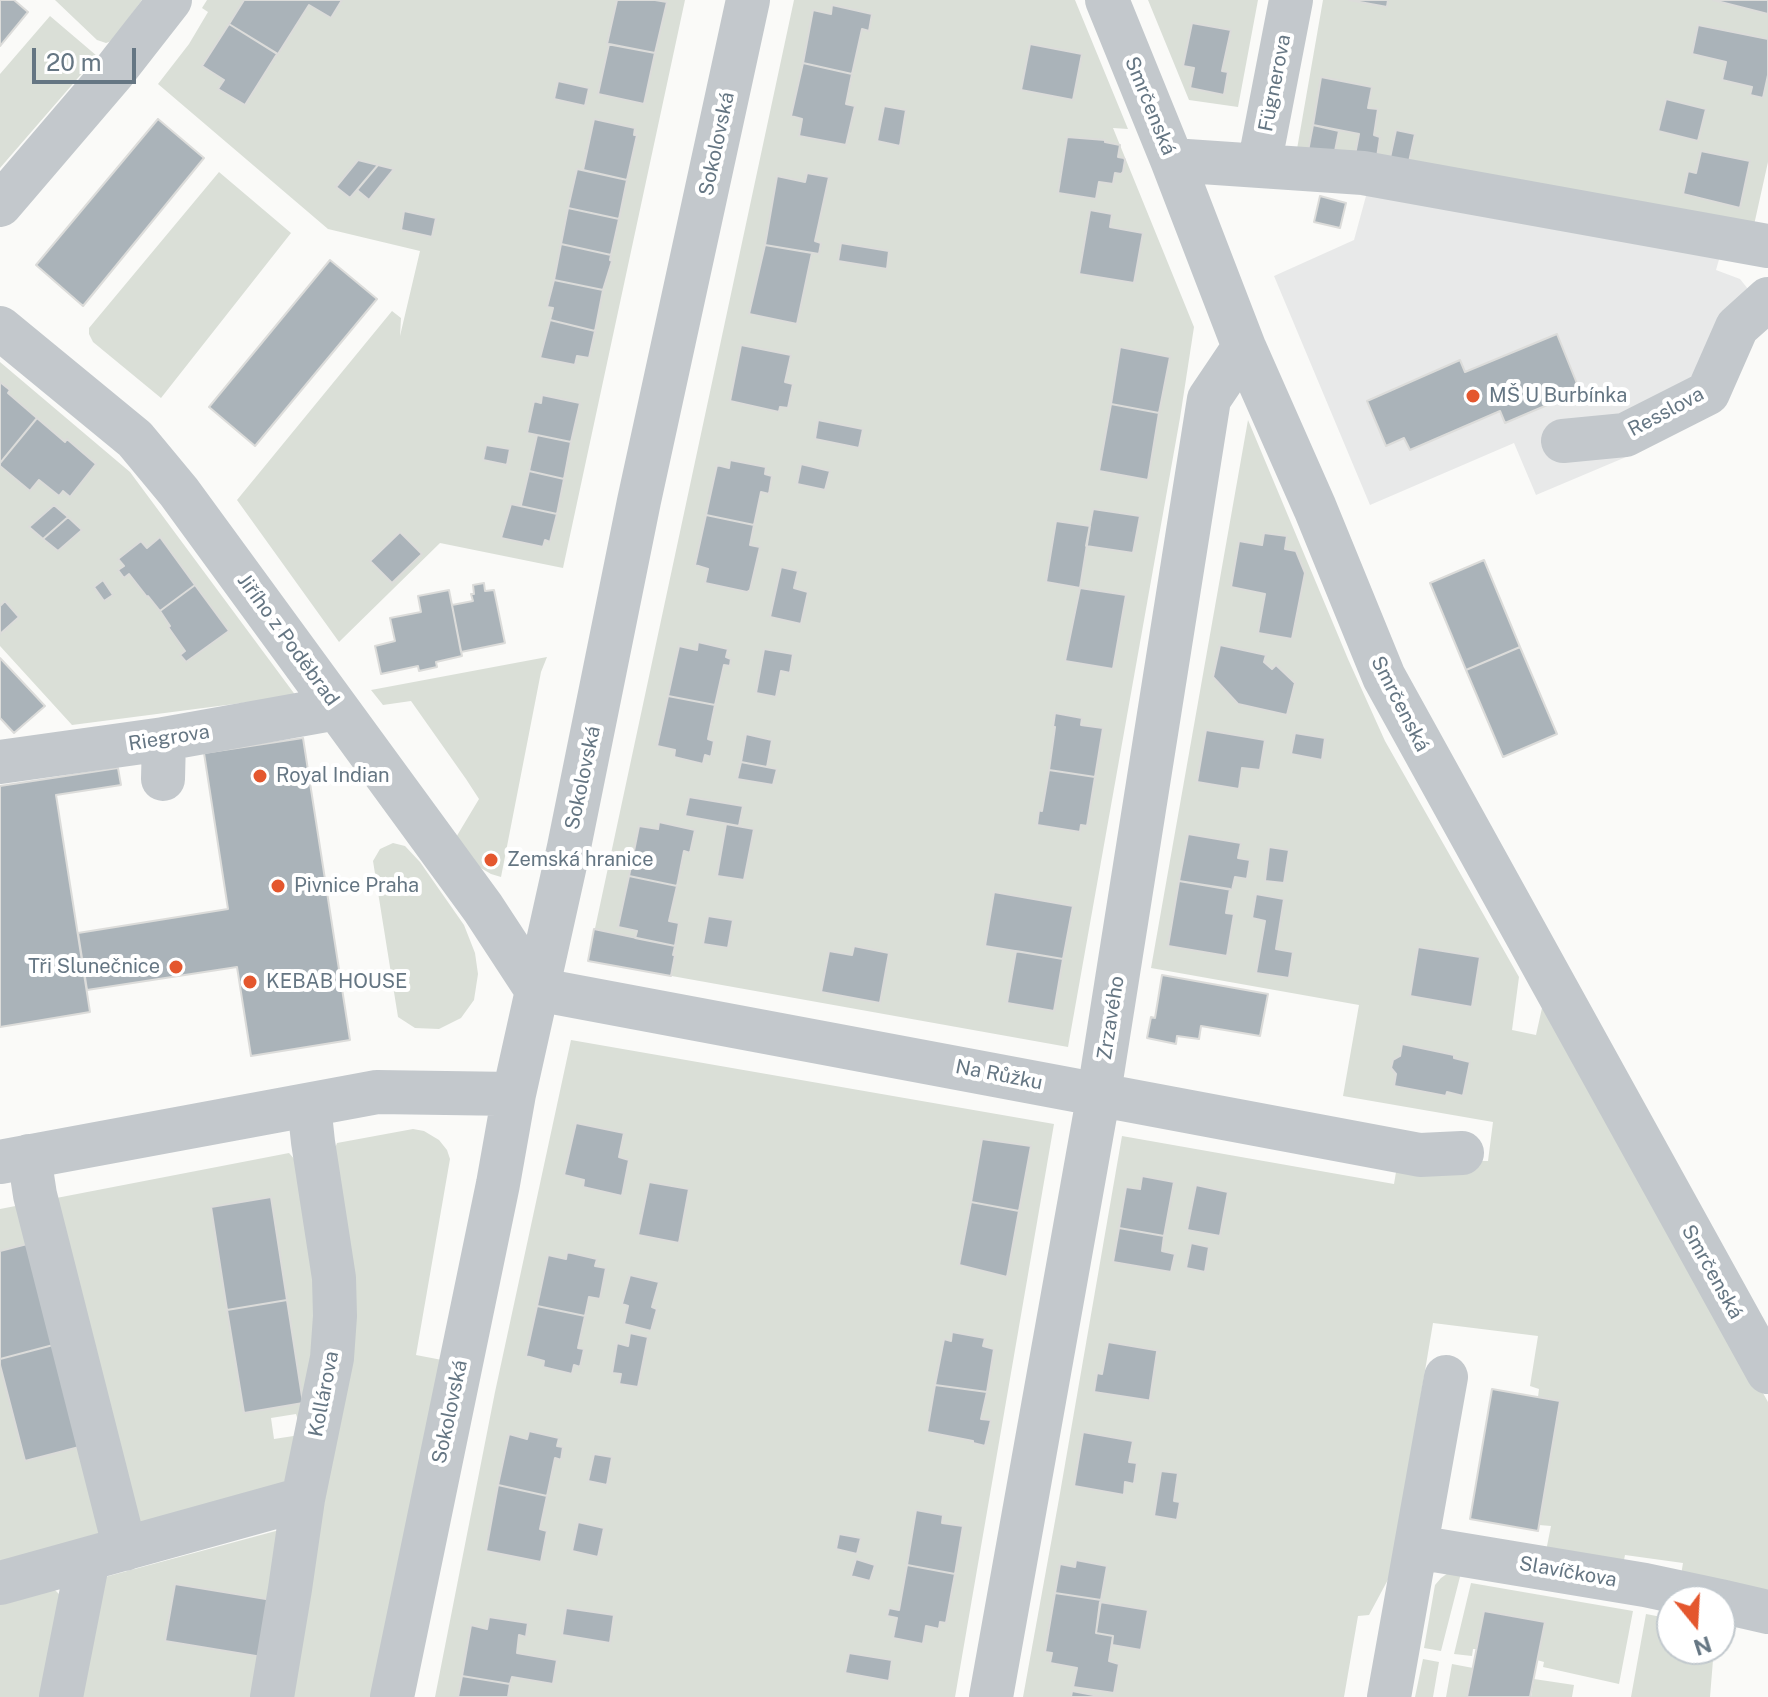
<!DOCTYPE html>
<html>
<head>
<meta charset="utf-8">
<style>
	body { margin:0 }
	#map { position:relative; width:1768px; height:1697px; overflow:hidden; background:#fafaf8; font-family:"Public Sans",sans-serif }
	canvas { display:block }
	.north { position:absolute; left:1656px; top:1585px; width:80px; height:80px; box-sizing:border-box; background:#fff; border:2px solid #c1c8cd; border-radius:50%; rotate:162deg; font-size:22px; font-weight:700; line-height:32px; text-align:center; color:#657683 }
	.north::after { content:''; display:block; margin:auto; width:28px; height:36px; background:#e4572e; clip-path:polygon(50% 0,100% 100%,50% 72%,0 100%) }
	.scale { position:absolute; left:32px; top:48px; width:104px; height:36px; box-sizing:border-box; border:4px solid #657683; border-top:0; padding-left:10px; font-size:24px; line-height:28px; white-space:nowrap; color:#657683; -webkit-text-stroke:6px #fff; paint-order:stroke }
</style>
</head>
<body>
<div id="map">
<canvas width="1768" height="1697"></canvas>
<div class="north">N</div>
<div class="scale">20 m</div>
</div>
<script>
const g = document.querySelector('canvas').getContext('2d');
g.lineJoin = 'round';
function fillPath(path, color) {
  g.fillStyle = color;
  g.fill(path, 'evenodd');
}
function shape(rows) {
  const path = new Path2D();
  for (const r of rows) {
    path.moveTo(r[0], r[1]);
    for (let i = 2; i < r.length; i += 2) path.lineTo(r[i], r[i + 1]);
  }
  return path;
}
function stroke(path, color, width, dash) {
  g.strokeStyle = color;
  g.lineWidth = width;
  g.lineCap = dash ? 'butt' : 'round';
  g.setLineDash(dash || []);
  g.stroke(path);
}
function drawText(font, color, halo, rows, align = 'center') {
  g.font = font + ' "Public Sans",sans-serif';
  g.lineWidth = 8;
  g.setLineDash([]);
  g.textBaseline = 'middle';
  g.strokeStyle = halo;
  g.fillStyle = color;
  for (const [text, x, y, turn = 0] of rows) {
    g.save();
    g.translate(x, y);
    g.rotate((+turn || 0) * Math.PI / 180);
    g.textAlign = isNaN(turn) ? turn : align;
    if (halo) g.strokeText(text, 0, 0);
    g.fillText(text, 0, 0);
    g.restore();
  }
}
fillPath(shape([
	[1369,185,1722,249,1716,270,1740,279,1748,289,1645,449,1536,495,1514,443,1370,505,1274,276,1354,240]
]), '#e8e9e9');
fillPath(shape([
	[55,0,142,0,112,41,106,43,97,40],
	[207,0,685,0,563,568,440,543,339,642,237,500,392,311,401,318,400,336,420,251,328,229,158,84,189,44,208,12,202,8],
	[794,0,1075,0,1128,129,1113,128,1194,327,1180,418,1068,1047,588,961],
	[1148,0,1258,0,1238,107,1189,100],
	[1323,0,1768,0,1768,162,1752,234,1297,149],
	[50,16,97,56,0,168,0,74],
	[219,172,291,233,161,398,93,342,89,334,89,328],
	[0,362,130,472,296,696,72,725,0,646],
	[1248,420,1348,659,1385,741,1519,977,1512,1030,1536,1035,1544,999,1768,1402,1768,1590,1681,1575,1683,1563,1625,1555,1623,1565,1546,1551,1551,1526,1539,1525,1560,1401,1538,1397,1539,1389,1530,1386,1538,1336,1433,1323,1391,1574,1369,1615,1358,1616,1344,1697,1023,1697,1059,1499,1122,1136,1394,1184,1398,1160,1488,1161,1493,1122,1343,1096,1359,1005,1151,968],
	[547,657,541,672,501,877,491,874,474,864,455,839,479,799,466,779,411,701,383,705,371,690],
	[393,843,405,846,420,862,464,925,475,953,478,974,474,1000,461,1018,439,1029,415,1028,398,1017,373,861,380,849],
	[571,1040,1054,1124,955,1697,435,1697,495,1392],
	[413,1129,424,1131,439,1140,447,1150,450,1159,416,1355,442,1360,380,1697,281,1697,332,1156,337,1143],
	[289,1153,296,1161,322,1318,298,1420,296,1414,271,1418,274,1439,300,1435,283,1486,137,1525,46,1200],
	[31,1203,101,1537,0,1572,0,1209],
	[283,1529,265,1697,76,1697,105,1577],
	[1462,1569,1441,1651,1424,1648,1435,1585,1441,1578,1451,1571],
	[1471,1583,1633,1611,1619,1684,1543,1667,1544,1662,1537,1660,1544,1622,1484,1611,1476,1649,1473,1649,1472,1656,1454,1654],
	[52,1587,63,1598,50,1697,0,1697,0,1600],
	[1646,1614,1672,1619,1672,1649,1707,1649,1713,1660,1710,1697,1631,1697],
	[1423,1659,1439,1662,1433,1697,1415,1697],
	[1452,1664,1473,1668,1467,1697,1446,1697],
	[1534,1679,1574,1685,1572,1697,1531,1697]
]), '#dadfd7');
const building = shape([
	[0,0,14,0,28,12,0,46,0,0],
	[244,0,342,0,331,18,309,5,278,54,229,24,244,0],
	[617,0,655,0,667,2,655,53,607,44,617,0],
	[1349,0,1388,0,1387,7,1349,0],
	[1713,0,1768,0,1768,14,1713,0],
	[832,5,872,14,869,31,862,29,852,74,803,63,813,10,831,14,832,5],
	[1192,23,1231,30,1222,71,1228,72,1224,95,1190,88,1194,68,1183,66,1192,23],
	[229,24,277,54,245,105,218,89,224,80,202,66,229,24],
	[1698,25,1768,39,1768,75,1763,98,1750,95,1752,87,1722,80,1726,62,1692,54,1698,25],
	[609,44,655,53,644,104,598,94,609,44],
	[1030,44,1082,54,1073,100,1021,90,1030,44],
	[803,63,852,74,846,104,855,106,846,145,799,136,802,119,791,116,803,63],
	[1321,77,1372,87,1368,108,1378,109,1374,135,1380,137,1376,164,1354,160,1359,134,1313,125,1321,77],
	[558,81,589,88,585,106,554,99,558,81],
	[1666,99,1706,109,1698,141,1658,131,1666,99],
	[884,106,906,110,900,146,877,141,884,106],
	[158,119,204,158,83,306,36,265,158,119],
	[594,119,635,128,634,135,637,135,627,180,583,170,594,119],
	[1313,125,1339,131,1334,156,1308,151,1313,125],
	[1396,130,1415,134,1409,162,1390,158,1396,130],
	[1067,137,1105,140,1105,142,1120,145,1118,157,1124,158,1125,160,1123,172,1121,174,1115,173,1113,184,1099,182,1096,199,1058,193,1067,137],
	[1701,151,1750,161,1740,208,1683,194,1688,171,1696,173,1701,151],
	[358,160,378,165,350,198,336,187,358,160],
	[378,165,394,169,369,200,357,190,378,165],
	[577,169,627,180,619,219,568,208,577,169],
	[807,173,829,177,815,241,821,243,819,254,765,245,777,176,805,182,807,173],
	[1320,196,1346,203,1340,228,1314,222,1320,196],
	[568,208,619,219,611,255,561,244,568,208],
	[1090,210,1112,214,1110,227,1143,233,1134,283,1079,274,1090,210],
	[404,211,436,218,432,237,401,230,404,211],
	[841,243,889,251,887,269,838,261,841,243],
	[561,244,611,255,610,260,612,261,603,290,554,280,561,244],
	[765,245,812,253,797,324,749,314,765,245],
	[330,260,377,299,255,446,209,407,330,260],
	[554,280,603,290,595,331,550,320,553,308,547,307,554,280],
	[550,320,595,331,589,358,577,356,575,365,540,358,550,320],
	[1557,334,1580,391,1505,423,1500,411,1410,450,1404,438,1386,446,1367,401,1460,360,1465,372,1557,334],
	[741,345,791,355,785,382,793,384,788,408,780,407,779,412,730,401,741,345],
	[1120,347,1170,357,1159,413,1111,404,1120,347],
	[0,382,10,390,8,393,37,418,0,463,0,382],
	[542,395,580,403,571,442,527,433,534,401,541,403,542,395],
	[1111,404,1159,413,1148,480,1099,471,1111,404],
	[37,418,65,442,67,439,96,464,70,497,63,491,59,496,39,480,30,491,0,466,0,463,37,418],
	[818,420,863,429,859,448,815,439,818,420],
	[537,435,571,442,564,479,529,471,537,435],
	[486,445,510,449,507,465,483,460,486,445],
	[730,460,766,467,765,474,772,476,769,494,761,492,754,525,706,515,717,465,729,468,730,460],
	[801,464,830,471,825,490,797,484,801,464],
	[529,471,564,479,557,514,511,504,521,505,529,471],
	[511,504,557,514,550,542,545,540,543,547,501,538,511,504],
	[54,505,68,517,43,539,29,527,54,505],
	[1093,509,1140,516,1133,553,1086,546,1093,509],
	[706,515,754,525,750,545,760,547,750,590,747,592,705,583,708,569,695,565,706,515],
	[68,517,82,530,58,551,43,539,68,517],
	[1056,521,1090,526,1080,588,1046,582,1056,521],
	[400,532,422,554,392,583,370,561,400,532],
	[1264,533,1287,536,1285,549,1296,551,1305,573,1292,639,1258,633,1265,594,1231,587,1239,541,1262,545,1264,533],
	[160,537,195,585,160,611,148,596,147,597,129,574,124,578,118,570,124,566,118,559,141,541,147,548,160,537],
	[1484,560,1520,647,1466,670,1430,583,1484,560],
	[781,567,798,571,794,588,808,592,801,624,770,617,781,567],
	[103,580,113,595,104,601,94,587,103,580],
	[484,583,485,591,494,590,505,643,461,652,452,605,473,601,471,594,474,594,473,585,484,583],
	[195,585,229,631,186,662,180,655,185,651,168,627,170,626,160,611,195,585],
	[1080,588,1126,595,1113,669,1065,661,1080,588],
	[449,590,462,656,436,662,437,667,419,671,418,666,381,674,375,646,395,641,390,618,421,612,418,596,449,590],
	[5,601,19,617,0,634,0,606,5,601],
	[698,642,728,649,726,657,731,659,730,666,724,665,715,705,668,696,679,646,697,650,698,642],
	[1220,645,1266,655,1264,662,1272,669,1276,665,1295,683,1287,715,1238,704,1213,677,1220,645],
	[1520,647,1557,734,1503,757,1466,670,1520,647],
	[764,649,793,654,790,673,781,671,776,697,756,693,764,649],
	[0,658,45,706,14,733,0,718,0,658],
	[668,696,715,705,708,739,714,741,711,757,705,755,703,764,674,757,675,750,657,746,668,696],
	[1055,713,1082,718,1081,725,1103,728,1095,777,1049,770,1055,727,1053,727,1055,713],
	[1206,730,1265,740,1260,770,1242,768,1239,789,1197,782,1206,730],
	[1295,733,1325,738,1322,760,1291,754,1295,733],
	[746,734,772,740,767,767,741,762,746,734],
	[303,738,350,1040,251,1056,237,967,87,990,78,933,228,909,204,753,303,738],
	[741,762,777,769,773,785,737,779,741,762],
	[118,768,121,785,56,795,90,1012,0,1027,0,786,118,768],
	[1049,770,1095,777,1087,826,1081,825,1080,832,1037,825,1039,810,1042,811,1049,770],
	[689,797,743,806,739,826,685,816,689,797],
	[659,822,695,830,690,853,684,851,677,886,629,876,639,826,658,829,659,822],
	[726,824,754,829,744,880,717,876,726,824],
	[1188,834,1241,843,1238,858,1250,860,1247,879,1235,877,1232,890,1179,881,1188,834],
	[1269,847,1289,850,1284,883,1265,881,1269,847],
	[629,876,677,886,669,921,679,923,675,946,635,938,637,931,618,927,629,876],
	[1179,881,1230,889,1226,913,1234,914,1227,956,1168,946,1179,881],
	[994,892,1073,906,1063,959,985,946,994,892],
	[1256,894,1284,899,1276,949,1293,952,1289,978,1256,973,1265,921,1252,918,1256,894],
	[708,916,733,920,728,948,703,944,708,916],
	[594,929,675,946,673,955,675,955,671,976,588,961,594,929],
	[854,946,889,953,880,1003,821,992,829,951,852,955,854,946],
	[1418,947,1480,957,1472,1007,1410,996,1418,947],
	[1016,951,1063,959,1054,1011,1007,1003,1016,951],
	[1162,975,1268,994,1260,1036,1201,1026,1199,1039,1177,1036,1176,1044,1147,1038,1151,1017,1155,1018,1162,975],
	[1402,1044,1454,1055,1454,1058,1470,1062,1463,1096,1447,1092,1446,1096,1394,1086,1396,1074,1391,1068,1393,1060,1400,1056,1402,1044],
	[576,1123,624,1133,619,1157,629,1160,622,1196,583,1187,584,1180,564,1175,576,1123],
	[982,1139,1031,1146,1019,1211,971,1202,982,1139],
	[1142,1176,1174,1182,1164,1236,1119,1228,1126,1187,1140,1189,1142,1176],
	[649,1182,689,1189,679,1243,638,1235,649,1182],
	[1196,1185,1228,1192,1220,1236,1187,1230,1196,1185],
	[271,1197,287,1300,227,1310,211,1207,271,1197],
	[971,1202,1019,1211,1007,1277,959,1265,971,1202],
	[1119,1228,1164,1236,1162,1251,1175,1254,1171,1272,1113,1262,1119,1228],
	[31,1243,57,1344,0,1359,0,1251,31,1243],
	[1191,1243,1209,1247,1205,1272,1186,1268,1191,1243],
	[567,1252,597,1259,595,1266,606,1268,600,1299,589,1297,585,1316,537,1306,548,1255,566,1259,567,1252],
	[630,1275,659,1282,652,1307,657,1309,651,1331,624,1324,628,1306,622,1304,630,1275],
	[287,1300,303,1403,244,1413,227,1310,287,1300],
	[537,1306,585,1316,578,1348,584,1349,580,1367,574,1365,572,1374,543,1367,544,1361,526,1356,537,1306],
	[952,1332,985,1338,983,1346,994,1349,987,1392,935,1385,944,1339,951,1341,952,1332],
	[630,1333,648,1337,638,1387,619,1384,621,1374,612,1373,617,1343,628,1346,630,1333],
	[1108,1342,1161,1351,1157,1352,1150,1399,1153,1401,1094,1392,1097,1373,1102,1374,1108,1342],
	[57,1344,83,1446,25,1461,0,1365,0,1359,57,1344],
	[935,1385,987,1392,981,1419,991,1420,985,1446,973,1443,973,1441,927,1432,935,1385],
	[1492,1389,1560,1401,1538,1531,1470,1519,1492,1389],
	[529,1431,559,1438,557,1446,563,1447,561,1460,555,1458,547,1496,498,1485,509,1434,527,1439,529,1431],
	[1083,1432,1133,1441,1129,1462,1137,1463,1134,1484,1125,1482,1124,1495,1074,1486,1083,1432],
	[594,1454,612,1457,607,1485,588,1481,594,1454],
	[1161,1471,1178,1473,1174,1501,1180,1502,1177,1520,1154,1516,1161,1471],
	[498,1485,547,1496,540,1529,547,1531,541,1562,486,1551,498,1485],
	[916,1510,943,1515,942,1523,963,1526,955,1574,907,1565,916,1510],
	[578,1522,604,1528,598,1557,572,1551,578,1522],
	[839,1534,861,1538,857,1554,836,1549,839,1534],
	[856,1559,875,1565,870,1581,851,1576,856,1559],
	[1076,1560,1107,1566,1101,1600,1055,1593,1060,1564,1075,1567,1076,1560],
	[907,1565,955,1574,946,1623,940,1622,939,1629,926,1626,923,1644,893,1638,897,1618,887,1616,889,1608,899,1610,907,1565],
	[175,1584,272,1600,262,1657,165,1641,175,1584],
	[1055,1593,1101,1600,1096,1633,1113,1636,1109,1661,1119,1664,1114,1693,1073,1687,1077,1668,1050,1663,1052,1653,1045,1652,1055,1593],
	[1100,1602,1148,1610,1141,1650,1112,1645,1113,1636,1096,1633,1100,1602],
	[566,1608,614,1615,610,1643,562,1635,566,1608],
	[1484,1611,1545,1622,1530,1697,1467,1697,1484,1611],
	[489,1617,528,1623,526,1637,519,1635,517,1653,557,1660,553,1684,512,1677,510,1684,462,1676,471,1625,487,1629,489,1617],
	[849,1653,892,1660,889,1681,845,1673,849,1653],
	[462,1676,510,1684,508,1697,458,1697,462,1676],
	[1072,1691,1104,1697,1071,1697,1072,1691]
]);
fillPath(building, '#aab3b9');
stroke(building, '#dcdcda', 2);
stroke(shape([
	[1107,0,1172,160,1244,347,1315,508,1384,677,1768,1372],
	[1172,160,1363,173,1768,246],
	[1259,166,1291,0],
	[0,205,113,73,170,0],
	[0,328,135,439,179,492,483,908,536,989,1420,1155,1462,1153],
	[1563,441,1625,435,1708,393,1737,327,1768,299],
	[0,762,164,739,337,708],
	[163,779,164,739],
	[29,1156,35,1195,125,1549],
	[0,1162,377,1092,514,1094],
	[1416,1547,1645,1585,1720,1601],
	[0,1583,303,1499,332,1358,335,1316,334,1278,313,1142,309,1105],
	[1720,1601,1768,1612],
	[61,1697,88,1559],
	[272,1697,290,1589,303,1499],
	[392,1697,498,1184,514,1094,569,847,639,501,748,0],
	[991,1697,1099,1093,1209,399,1244,347],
	[1389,1697,1446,1377]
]), '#c3c8cc', 44);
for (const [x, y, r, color] of [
	[1473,396,8,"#e4572e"],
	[260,776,8,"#e4572e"],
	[491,860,8,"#e4572e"],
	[278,886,8,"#e4572e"],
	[176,967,8,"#e4572e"],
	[250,982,8,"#e4572e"]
]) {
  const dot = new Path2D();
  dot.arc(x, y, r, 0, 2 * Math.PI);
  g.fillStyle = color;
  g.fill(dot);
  stroke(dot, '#fff', 3);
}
drawText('20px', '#657683', '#fff', [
	["Fügnerova",1275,83,-79],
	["Smrčenská",1150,106,68],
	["Sokolovská",717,144,-78],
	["Resslova",1666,412,-28],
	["Jiřího z Poděbrad",288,640,54],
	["Smrčenská",1400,704,63],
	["Riegrova",169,738,-9],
	["Sokolovská",583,778,-78],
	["Zrzavého",1111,1018,-81],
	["Na Růžku",999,1075,11],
	["Smrčenská",1712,1272,61],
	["Kollárova",324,1394,-79],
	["Sokolovská",450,1412,-78],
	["Slavíčkova",1568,1572,10]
]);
drawText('20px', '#657683', '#fff', [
	["MŠ U Burbínka",1489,396],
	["Royal Indian",276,776],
	["Zemská hranice",507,860],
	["Pivnice Praha",294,886],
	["Tři Slunečnice",160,967,"right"],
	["KEBAB HOUSE",266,982]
], 'left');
</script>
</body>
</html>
